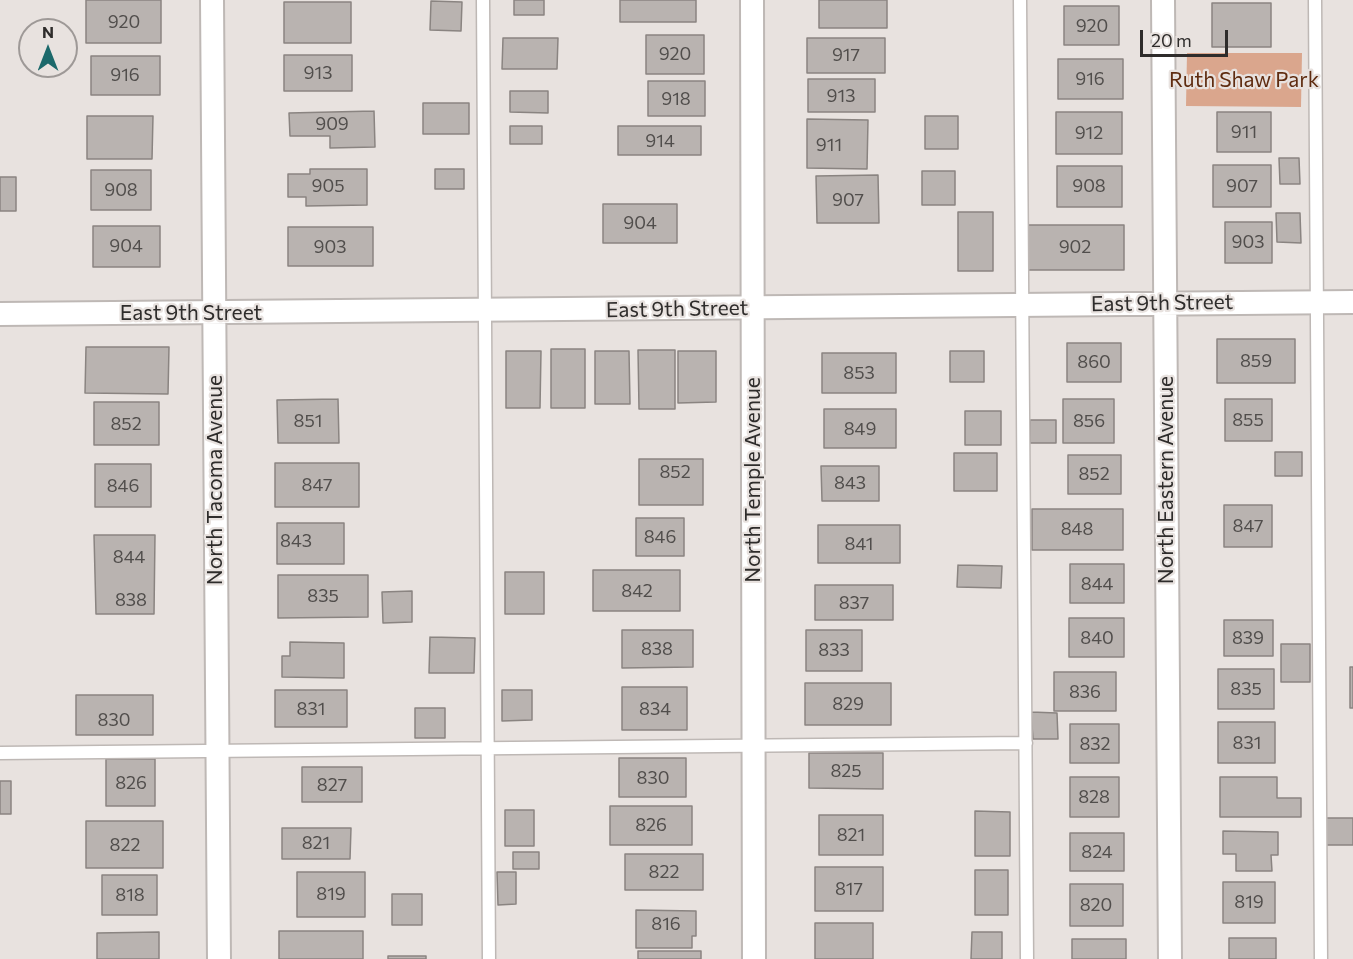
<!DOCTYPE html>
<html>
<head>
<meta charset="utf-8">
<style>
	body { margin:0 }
	#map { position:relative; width:1353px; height:959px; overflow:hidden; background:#e8e2df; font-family:Commissioner,sans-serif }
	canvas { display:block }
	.north { position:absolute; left:18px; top:18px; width:60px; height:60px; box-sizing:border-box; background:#e8e2df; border:2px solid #9e9997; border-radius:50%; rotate:0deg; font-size:16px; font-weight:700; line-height:24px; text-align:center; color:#2e2c2b }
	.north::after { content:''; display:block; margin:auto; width:21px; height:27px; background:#1c696b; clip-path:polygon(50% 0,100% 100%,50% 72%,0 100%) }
	.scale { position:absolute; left:1140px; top:30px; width:88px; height:27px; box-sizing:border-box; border:3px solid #2e2c2b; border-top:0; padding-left:8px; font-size:18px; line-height:21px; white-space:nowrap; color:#2e2c2b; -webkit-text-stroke:4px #e8e2df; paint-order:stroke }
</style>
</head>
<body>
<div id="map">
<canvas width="1353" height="959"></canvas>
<div class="north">N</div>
<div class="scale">20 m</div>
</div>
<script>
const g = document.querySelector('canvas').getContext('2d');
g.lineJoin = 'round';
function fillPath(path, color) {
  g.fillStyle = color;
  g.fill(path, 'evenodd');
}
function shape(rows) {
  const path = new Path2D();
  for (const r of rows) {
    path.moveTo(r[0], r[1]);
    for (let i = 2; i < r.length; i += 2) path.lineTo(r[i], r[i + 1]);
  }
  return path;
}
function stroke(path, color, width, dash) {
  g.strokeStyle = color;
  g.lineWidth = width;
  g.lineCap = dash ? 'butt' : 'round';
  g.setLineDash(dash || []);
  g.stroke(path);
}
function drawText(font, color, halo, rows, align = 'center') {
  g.font = font + ' Commissioner,sans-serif';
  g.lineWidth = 4.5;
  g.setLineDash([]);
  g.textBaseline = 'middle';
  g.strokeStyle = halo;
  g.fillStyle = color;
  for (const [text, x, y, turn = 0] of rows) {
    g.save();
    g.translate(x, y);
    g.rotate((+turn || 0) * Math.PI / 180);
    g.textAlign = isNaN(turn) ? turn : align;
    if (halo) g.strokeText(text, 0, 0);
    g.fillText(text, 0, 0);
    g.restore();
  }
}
fillPath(shape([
	[1187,53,1302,53,1301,107,1186,106]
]), '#daa68d');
const building = shape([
	[86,0,161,0,161,43,86,43,86,0],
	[514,0,544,0,544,15,514,15,514,0],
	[620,0,696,0,696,22,620,22,620,0],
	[819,0,887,0,887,28,819,28,819,0],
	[431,1,462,2,461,31,430,30,431,1],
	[284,2,351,2,351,43,284,43,284,2],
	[1212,3,1271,3,1271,47,1212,47,1212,3],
	[1064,6,1119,6,1119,45,1064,45,1064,6],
	[646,35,704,35,704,74,646,74,646,35],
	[503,38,558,38,557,69,502,69,503,38],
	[807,38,885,38,885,73,807,73,807,38],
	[284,55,352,55,352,91,284,91,284,55],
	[91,56,160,56,160,95,91,95,91,56],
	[1058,59,1123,59,1123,99,1058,99,1058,59],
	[808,79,875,79,875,112,808,112,808,79],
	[648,81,705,81,705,116,648,116,648,81],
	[510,91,548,91,548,113,510,112,510,91],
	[423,103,469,103,469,134,423,134,423,103],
	[374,111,375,147,330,148,330,136,290,136,289,113,374,111],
	[1056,112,1122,112,1122,154,1056,154,1056,112],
	[1217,112,1271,112,1271,152,1217,152,1217,112],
	[87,116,153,116,152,159,87,159,87,116],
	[925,116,958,116,958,149,925,149,925,116],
	[807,119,868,120,867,169,807,168,807,119],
	[510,126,542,126,542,144,510,144,510,126],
	[618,126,701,126,701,155,618,155,618,126],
	[1279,158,1299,158,1300,184,1280,184,1279,158],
	[1213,165,1271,165,1271,207,1213,207,1213,165],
	[1057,166,1122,166,1122,207,1057,207,1057,166],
	[310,169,367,169,367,205,306,206,306,197,288,197,288,174,310,174,310,169],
	[435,169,464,169,464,189,435,189,435,169],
	[91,170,151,170,151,210,91,210,91,170],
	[922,171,955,171,955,205,922,205,922,171],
	[878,175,879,223,817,223,816,176,878,175],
	[0,177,16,177,16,211,0,211,0,177],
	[603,204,677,204,677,243,603,243,603,204],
	[958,212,993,212,993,271,958,271,958,212],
	[1276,213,1300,213,1301,243,1277,242,1276,213],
	[1225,222,1272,222,1272,263,1225,263,1225,222],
	[1027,225,1124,225,1124,270,1027,270,1027,225],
	[93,226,160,226,160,267,93,267,93,226],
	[288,227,373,227,373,266,288,266,288,227],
	[1217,339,1295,339,1295,383,1217,383,1217,339],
	[1067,343,1121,343,1121,382,1067,382,1067,343],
	[86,347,169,347,168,394,85,393,86,347],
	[551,349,585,349,585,408,551,408,551,349],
	[638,350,675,350,675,409,639,409,638,350],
	[506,351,541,351,540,408,506,408,506,351],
	[595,351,629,351,630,404,595,404,595,351],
	[678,351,716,351,716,402,678,403,678,351],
	[950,351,984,351,984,382,950,382,950,351],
	[822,353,896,353,896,393,822,393,822,353],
	[338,399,339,443,278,443,277,400,338,399],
	[1063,399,1114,399,1114,443,1063,443,1063,399],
	[1225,399,1272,399,1272,441,1225,441,1225,399],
	[94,402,159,402,159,445,94,445,94,402],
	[824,409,896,409,896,448,824,448,824,409],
	[965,411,1001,411,1001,445,965,445,965,411],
	[1030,420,1056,420,1056,443,1030,443,1030,420],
	[1275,452,1302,452,1302,476,1275,476,1275,452],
	[954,453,997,453,997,491,954,491,954,453],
	[1068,455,1121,455,1121,494,1068,494,1068,455],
	[639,459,703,459,703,505,639,505,639,459],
	[275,463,359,463,359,507,275,507,275,463],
	[95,464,151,464,151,507,95,507,95,464],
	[821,466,879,466,879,501,822,501,821,466],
	[1224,505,1272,505,1272,547,1224,547,1224,505],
	[1032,509,1123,509,1123,550,1032,550,1032,509],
	[636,518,684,518,684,556,636,556,636,518],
	[277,523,344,523,344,564,277,564,277,523],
	[818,525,900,525,900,563,818,563,818,525],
	[94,535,155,535,154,614,96,614,94,535],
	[1070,564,1124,564,1124,603,1070,603,1070,564],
	[958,565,1002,566,1001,588,957,587,958,565],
	[593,570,680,570,680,611,593,611,593,570],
	[505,572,544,572,544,614,505,614,505,572],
	[278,575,368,575,368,617,278,618,278,575],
	[815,585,893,585,893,620,815,620,815,585],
	[412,591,412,622,383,623,382,592,412,591],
	[1069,618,1124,618,1124,657,1069,657,1069,618],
	[1224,620,1273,620,1273,656,1224,656,1224,620],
	[622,630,693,630,693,667,622,668,622,630],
	[806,630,862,630,862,671,806,671,806,630],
	[430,637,475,638,474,673,429,673,430,637],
	[290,642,344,643,344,678,282,677,282,656,290,656,290,642],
	[1281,644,1310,644,1310,682,1281,682,1281,644],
	[1350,667,1353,667,1353,708,1350,708,1350,667],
	[1218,669,1274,669,1274,709,1218,709,1218,669],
	[1054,672,1116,672,1116,711,1054,711,1054,672],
	[805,683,891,683,891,725,805,725,805,683],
	[622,687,687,687,687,730,622,730,622,687],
	[275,690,347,690,347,727,275,727,275,690],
	[502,690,532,690,532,720,502,721,502,690],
	[76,695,153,695,153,735,76,735,76,695],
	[415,708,445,708,445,738,415,738,415,708],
	[1031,712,1057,713,1058,739,1033,739,1031,712],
	[1218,722,1275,722,1275,763,1218,763,1218,722],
	[1070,724,1119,724,1119,763,1070,763,1070,724],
	[809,753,883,753,883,789,809,788,809,753],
	[619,758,686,758,686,797,619,797,619,758],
	[106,759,155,759,155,806,106,806,106,759],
	[302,767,362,767,362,802,302,802,302,767],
	[1070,777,1119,777,1119,817,1070,817,1070,777],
	[1220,777,1277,777,1277,798,1301,798,1301,817,1220,817,1220,777],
	[0,781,11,781,11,814,0,814,0,781],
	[610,806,692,806,692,845,610,845,610,806],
	[505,810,534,810,534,846,505,846,505,810],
	[975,811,1010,812,1010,856,975,856,975,811],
	[819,815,883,815,883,855,819,855,819,815],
	[1326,818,1353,818,1353,845,1326,845,1326,818],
	[86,821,163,821,163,868,86,868,86,821],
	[282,828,351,828,350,859,282,859,282,828],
	[1223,831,1278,832,1278,855,1271,855,1272,871,1236,871,1236,854,1223,854,1223,831],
	[1070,833,1124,833,1124,871,1070,871,1070,833],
	[513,852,539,852,539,869,513,869,513,852],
	[625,854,703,854,703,890,625,890,625,854],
	[815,867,883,867,883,911,815,911,815,867],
	[975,870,1008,870,1008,915,975,915,975,870],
	[297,872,365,872,365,917,297,917,297,872],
	[497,872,516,872,516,904,498,905,497,872],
	[102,875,157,875,157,915,102,915,102,875],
	[1223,882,1275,882,1275,923,1223,923,1223,882],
	[1070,884,1123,884,1123,926,1070,926,1070,884],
	[392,894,422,894,422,925,392,925,392,894],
	[636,910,696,911,696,936,692,936,692,948,636,948,636,910],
	[815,923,873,923,873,959,815,959,815,923],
	[279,931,363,931,363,959,279,959,279,931],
	[159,932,159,959,97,959,97,933,159,932],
	[972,932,1002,932,1002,959,971,959,972,932],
	[1229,938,1276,938,1276,959,1229,959,1229,938],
	[1072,939,1126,939,1126,959,1072,959,1072,939],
	[638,951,701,951,701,959,638,959,638,951],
	[388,956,426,956,426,959,388,959,388,956]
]);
fillPath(building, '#b9b3b0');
stroke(building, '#8a8481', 1.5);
const service = shape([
	[483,0,489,959],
	[1020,0,1027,959],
	[1315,0,1321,959],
	[0,753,1026,743]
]);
const minor = shape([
	[212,0,219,959],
	[752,0,754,959],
	[1163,0,1170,959],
	[0,314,1353,302]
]);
stroke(service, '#beb8b5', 15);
stroke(minor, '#beb8b5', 26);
stroke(service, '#fff', 12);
stroke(minor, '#fff', 22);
drawText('18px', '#514e4c', null, [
	["920",124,22],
	["920",1092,26],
	["920",675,54],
	["917",846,55],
	["913",318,73],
	["916",125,75],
	["916",1090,79],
	["913",841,96],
	["918",676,99],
	["909",332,124],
	["911",1244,132],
	["912",1089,133],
	["914",660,141],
	["911",829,145],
	["905",328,186],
	["908",1089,186],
	["907",1242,186],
	["908",121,190],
	["907",848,200],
	["904",640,223],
	["903",1248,242],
	["904",126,246],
	["903",330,247],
	["902",1075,247],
	["859",1256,361],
	["860",1094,362],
	["853",859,373],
	["855",1248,420],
	["851",308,421],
	["856",1089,421],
	["852",126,424],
	["849",860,429],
	["852",675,472],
	["852",1094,474],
	["843",850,483],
	["847",317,485],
	["846",123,486],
	["847",1248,526],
	["848",1077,529],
	["846",660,537],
	["843",296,541],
	["841",859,544],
	["844",129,557],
	["844",1097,584],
	["842",637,591],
	["835",323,596],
	["838",131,600],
	["837",854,603],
	["840",1097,638],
	["839",1248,638],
	["838",657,649],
	["833",834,650],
	["835",1246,689],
	["836",1085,692],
	["829",848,704],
	["831",311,709],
	["834",655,709],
	["830",114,720],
	["831",1247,743],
	["832",1095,744],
	["825",846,771],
	["830",653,778],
	["826",131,783],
	["827",332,785],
	["828",1094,797],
	["826",651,825],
	["821",851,835],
	["821",316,843],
	["822",125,845],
	["824",1097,852],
	["822",664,872],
	["817",849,889],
	["819",331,894],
	["818",130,895],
	["819",1249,902],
	["820",1096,905],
	["816",666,924]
]);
drawText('21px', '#5f2c10', '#e8e2df', [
	["Ruth Shaw Park",1244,80]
]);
drawText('21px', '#2e2c2b', '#e8e2df', [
	["East 9th Street",1162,303,-1],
	["East 9th Street",677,309,-1],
	["East 9th Street",191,313],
	["North Tacoma Avenue",215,480,-90],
	["North Temple Avenue",753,480,-90],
	["North Eastern Avenue",1166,480,-90]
]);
</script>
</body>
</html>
